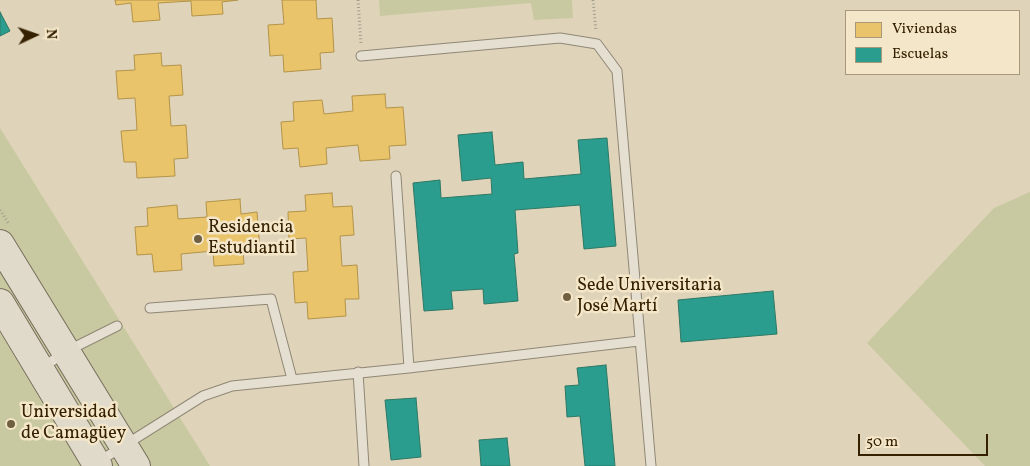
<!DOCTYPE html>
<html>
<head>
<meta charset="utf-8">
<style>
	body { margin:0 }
	#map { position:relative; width:1030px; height:466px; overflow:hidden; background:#dfd3b9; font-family:Vollkorn,serif }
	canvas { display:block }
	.legend { position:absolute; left:845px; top:10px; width:175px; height:65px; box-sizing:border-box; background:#f4e6c8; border:1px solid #a89778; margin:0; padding:6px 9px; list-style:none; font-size:15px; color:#352000 }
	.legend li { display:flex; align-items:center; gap:10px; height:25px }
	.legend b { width:25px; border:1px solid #a89778 }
	.north { position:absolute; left:10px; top:10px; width:50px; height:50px; -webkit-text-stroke:4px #f4e6c8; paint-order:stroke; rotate:87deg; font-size:14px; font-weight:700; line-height:20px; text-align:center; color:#352000 }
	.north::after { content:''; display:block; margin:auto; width:18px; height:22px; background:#352000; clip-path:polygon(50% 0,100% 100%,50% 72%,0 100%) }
	.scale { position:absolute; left:858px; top:434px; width:130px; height:22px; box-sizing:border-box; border:2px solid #352000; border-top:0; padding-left:6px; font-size:15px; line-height:18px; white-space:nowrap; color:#352000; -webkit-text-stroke:4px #f4e6c8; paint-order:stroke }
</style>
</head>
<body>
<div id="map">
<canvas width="1030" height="466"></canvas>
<ul class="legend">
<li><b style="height:14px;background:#e9c46a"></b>Viviendas</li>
<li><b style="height:14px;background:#2a9d8f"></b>Escuelas</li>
</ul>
<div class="north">N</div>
<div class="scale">50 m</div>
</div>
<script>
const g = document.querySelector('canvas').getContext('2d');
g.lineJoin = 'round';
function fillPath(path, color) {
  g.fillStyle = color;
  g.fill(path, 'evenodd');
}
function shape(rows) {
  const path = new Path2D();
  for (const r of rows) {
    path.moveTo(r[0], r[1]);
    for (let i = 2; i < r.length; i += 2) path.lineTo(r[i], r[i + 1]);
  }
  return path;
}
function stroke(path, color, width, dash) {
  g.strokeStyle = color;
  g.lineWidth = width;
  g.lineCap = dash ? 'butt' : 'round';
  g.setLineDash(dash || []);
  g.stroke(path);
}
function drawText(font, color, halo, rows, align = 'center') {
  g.font = font + ' Vollkorn,serif';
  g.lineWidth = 5;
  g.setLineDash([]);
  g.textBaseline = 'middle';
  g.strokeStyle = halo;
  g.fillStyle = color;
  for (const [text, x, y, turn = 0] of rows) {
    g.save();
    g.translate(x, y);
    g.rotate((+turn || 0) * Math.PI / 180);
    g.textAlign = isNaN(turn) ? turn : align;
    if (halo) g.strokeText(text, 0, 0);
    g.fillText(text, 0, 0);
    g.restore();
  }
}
fillPath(shape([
	[379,0,572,0,573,18,534,20,531,3,380,16],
	[0,128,210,466,0,466],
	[1030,192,1030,466,985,466,867,343,994,208]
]), '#c8c9a0');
const homes = shape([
	[115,0,238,0,222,2,223,14,192,16,191,1,158,3,160,20,133,22,131,3,116,5,115,0],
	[282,0,316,0,317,19,332,18,334,52,320,53,321,69,284,72,283,55,270,56,268,25,284,24,282,0],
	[161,53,162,66,181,65,183,95,169,96,171,126,186,125,188,158,174,159,175,176,137,178,136,162,124,162,121,131,137,130,135,98,118,99,116,71,135,70,134,55,161,53],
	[385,94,386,108,403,107,406,145,389,146,390,159,360,161,358,145,326,148,327,164,300,167,298,148,283,149,281,122,294,121,293,102,322,100,324,114,353,111,352,96,385,94],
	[332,193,333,207,352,206,354,235,340,236,342,266,357,265,359,299,345,299,346,316,308,319,307,302,295,303,293,272,308,271,306,238,289,239,288,212,306,211,305,195,332,193],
	[240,199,241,214,257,212,260,250,243,252,244,264,214,266,213,251,181,254,182,270,154,272,152,254,137,255,135,227,148,226,147,208,177,205,178,219,207,217,206,202,240,199]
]);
fillPath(homes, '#e9c46a');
stroke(homes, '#b3934a', 1);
const schools = shape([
	[0,12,10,31,0,36,0,12],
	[492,132,495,165,523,162,524,179,581,174,578,140,607,138,616,246,584,249,580,205,515,210,518,253,514,254,518,301,484,304,483,289,451,291,453,309,424,311,413,183,440,180,441,198,492,194,491,178,462,181,458,135,492,132],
	[773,291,777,334,681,342,678,300,773,291],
	[606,365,615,466,585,466,580,416,567,417,565,386,579,385,577,368,606,365],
	[416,398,421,457,391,460,385,400,416,398],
	[507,438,510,466,481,466,479,440,507,438]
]);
fillPath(schools, '#2a9d8f');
stroke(schools, '#2d7864', 1);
const service = shape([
	[361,56,560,38,597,44,617,71,651,466],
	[396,176,409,368],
	[150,308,271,299,292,379],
	[42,368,65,352,117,326],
	[358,372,364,466],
	[98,462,203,396,232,386,409,368,639,341]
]);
const primary = shape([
	[0,244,136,466],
	[0,303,98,466]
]);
stroke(service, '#908775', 11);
stroke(primary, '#786e5d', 30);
stroke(shape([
	[358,0,361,44],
	[593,0,596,31],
	[0,210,9,224]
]), '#a39c8f', 3, [1, 2.5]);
stroke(service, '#e5dfd2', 9);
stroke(primary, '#e0dacb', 28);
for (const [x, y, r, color] of [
	[198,239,5,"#705f41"],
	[567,297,5,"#705f41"],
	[11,424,5,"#705f41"]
]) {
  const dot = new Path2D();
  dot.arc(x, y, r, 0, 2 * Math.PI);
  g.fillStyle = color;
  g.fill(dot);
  stroke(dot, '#f4e6c8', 2);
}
drawText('18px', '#352000', '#f4e6c8', [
	["Residencia",208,229],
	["Estudiantil",208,250],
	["Sede Universitaria",577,287],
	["José Martí",577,308],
	["Universidad",21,414],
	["de Camagüey",21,435]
], 'left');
</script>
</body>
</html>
